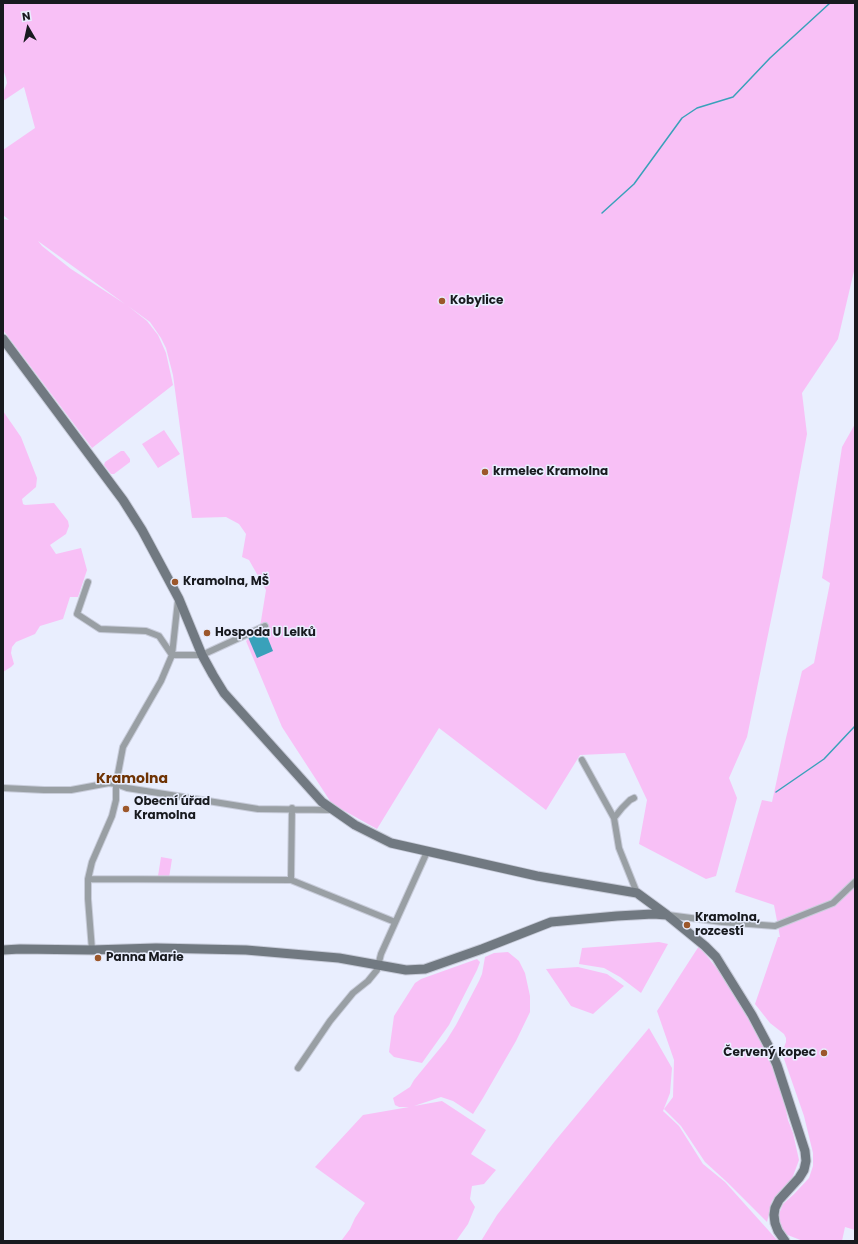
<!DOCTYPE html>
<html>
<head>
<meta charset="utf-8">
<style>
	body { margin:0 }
	#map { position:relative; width:858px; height:1244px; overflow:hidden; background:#e9eefe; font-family:Poppins,sans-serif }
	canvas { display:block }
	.frame { position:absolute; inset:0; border:4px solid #181a1f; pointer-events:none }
	.north { position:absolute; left:8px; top:8px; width:40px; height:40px; -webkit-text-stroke:3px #e9eefe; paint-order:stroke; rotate:351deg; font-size:11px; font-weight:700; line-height:16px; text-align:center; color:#181a1f }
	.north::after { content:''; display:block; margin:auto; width:14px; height:18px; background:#181a1f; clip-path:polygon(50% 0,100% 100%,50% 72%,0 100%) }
</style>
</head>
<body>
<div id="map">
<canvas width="858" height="1244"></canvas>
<div class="frame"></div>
<div class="north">N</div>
</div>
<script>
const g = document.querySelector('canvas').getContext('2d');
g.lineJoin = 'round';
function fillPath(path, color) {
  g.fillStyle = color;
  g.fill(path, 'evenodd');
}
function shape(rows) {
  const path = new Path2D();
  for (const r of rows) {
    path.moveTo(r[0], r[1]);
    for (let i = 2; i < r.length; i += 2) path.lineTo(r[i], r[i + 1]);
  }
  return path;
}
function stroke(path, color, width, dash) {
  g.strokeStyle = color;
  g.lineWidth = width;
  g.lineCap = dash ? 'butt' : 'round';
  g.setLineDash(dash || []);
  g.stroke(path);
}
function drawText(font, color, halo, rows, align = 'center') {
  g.font = font + ' Poppins,sans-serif';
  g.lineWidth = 3;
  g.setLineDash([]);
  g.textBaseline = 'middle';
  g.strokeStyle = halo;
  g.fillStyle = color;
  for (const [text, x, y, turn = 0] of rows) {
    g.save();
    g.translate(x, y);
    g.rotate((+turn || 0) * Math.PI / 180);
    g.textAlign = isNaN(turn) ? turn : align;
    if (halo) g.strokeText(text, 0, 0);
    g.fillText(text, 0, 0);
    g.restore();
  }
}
fillPath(shape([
	[3,3,855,3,855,267,838,339,802,393,807,434,788,537,747,737,729,778,737,798,716,876,706,879,639,844,647,800,625,753,580,755,546,810,439,728,377,829,332,804,282,727,246,641,260,627,266,590,249,560,242,557,246,534,239,524,226,517,192,518,173,375,166,348,161,338,150,322,128,306,147,321,158,335,166,353,173,385,92,448,3,330,3,219,9,220,3,215,3,150,35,128,24,87,3,101,3,93,7,83,6,78,3,69],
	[38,241,125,304,71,269,42,246],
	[3,411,21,437,37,478,36,487,22,499,23,504,25,505,54,503,68,521,69,526,66,534,50,545,56,554,81,548,87,570,78,597,70,597,63,619,40,626,35,634,16,642,12,647,11,653,14,664,11,667,3,672],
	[855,424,855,1230,845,1227,842,1241,803,1241,785,1234,780,1225,779,1214,783,1204,794,1194,809,1178,813,1166,813,1153,804,1116,782,1053,786,1042,786,1038,784,1034,770,1023,755,1004,778,937,780,937,774,905,735,892,762,800,772,802,786,738,802,671,814,663,830,583,822,578,842,447],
	[164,430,180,454,158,468,142,444],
	[121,451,124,451,130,459,130,462,114,474,111,474,104,465,105,462],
	[161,857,172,859,169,878,158,876],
	[659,942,668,944,641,993,620,977,604,968,579,964,582,948],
	[699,946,722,975,765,1047,782,1090,788,1120,793,1133,799,1160,792,1179,772,1201,767,1222,727,1182,705,1162,681,1126,664,1109,673,1097,674,1060,657,1011],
	[508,952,519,961,525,973,530,996,530,1012,516,1041,483,1098,473,1114,453,1101,441,1097,414,1106,442,1101,486,1130,471,1154,496,1170,484,1184,472,1186,470,1199,475,1207,468,1224,456,1241,341,1241,350,1229,355,1218,365,1203,315,1167,363,1115,409,1107,399,1107,395,1105,393,1098,410,1087,414,1080,446,1041,456,1025,479,981,482,974,485,957,494,953],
	[477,959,480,962,477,970,449,1025,422,1063,394,1057,389,1052,394,1016,415,983,421,979],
	[578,967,607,974,624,986,593,1014,571,1006,546,969],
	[649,1028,672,1068,670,1093,663,1111,679,1126,703,1164,725,1182,778,1241,481,1241,497,1215,555,1141]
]), '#f8c0f6');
fillPath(shape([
	[265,631,273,651,257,658,248,637]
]), '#39a1ba');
stroke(shape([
	[602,213,634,184,682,118,697,108,733,97,770,58,830,3],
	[776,792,824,759,855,726]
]), '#39a1ba', 1.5);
const street = shape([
	[88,582,77,614,100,629,146,631,159,636,172,655,202,655,265,626],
	[582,760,614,818,619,848,637,893],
	[3,788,44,790,71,790,109,783,116,784,127,788,258,809,331,810],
	[614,818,622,808,630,800,634,798],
	[88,879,291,880,395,922],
	[291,880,292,808],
	[668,915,722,922,775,926,833,903,855,882],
	[92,950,88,899,88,879,92,862,112,816,116,800,116,784,123,747,161,681,172,655,178,600],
	[298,1068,330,1021,353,993,368,981,377,970,381,954,427,852]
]);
const secondary = shape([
	[3,339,123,500,142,530,179,599,202,655,213,675,224,693,322,802,355,825,391,843,537,876,637,893,667,915,705,946,716,957,752,1015,769,1047,777,1065,805,1151,806,1161,804,1170,799,1178,779,1200,775,1208,774,1215,775,1223,778,1231,785,1241],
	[3,950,20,949,92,950,156,948,246,950,339,958,406,970,425,969,482,949,551,922,617,916,653,914,667,915]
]);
stroke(street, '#c8ccda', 8);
stroke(secondary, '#c8ccda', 11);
stroke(street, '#999fa4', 6);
stroke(secondary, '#717981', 9);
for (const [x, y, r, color] of [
	[442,301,4,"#9c572b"],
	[485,472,4,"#9c572b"],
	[175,582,4,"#9c572b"],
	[207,633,4,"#9c572b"],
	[126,809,4,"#9c572b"],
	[687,925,4,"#9c572b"],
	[98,958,4,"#9c572b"],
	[824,1053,4,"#9c572b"]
]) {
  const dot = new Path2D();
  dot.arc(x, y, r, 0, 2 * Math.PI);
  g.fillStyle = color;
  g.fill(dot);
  stroke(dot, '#e9eefe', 1.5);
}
drawText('bold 12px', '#181a1f', '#e9eefe', [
	["Kobylice",450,301],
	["krmelec Kramolna",493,472],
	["Kramolna, MŠ",183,582],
	["Hospoda U Lelků",215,633],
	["Obecní úřad",134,802],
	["Kramolna",134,816],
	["Kramolna,",695,918],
	["rozcestí",695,932],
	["Panna Marie",106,958],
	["Červený kopec",816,1053,"right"]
], 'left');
drawText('bold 14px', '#6e3203', '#e9eefe', [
	["Kramolna",132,779]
]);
</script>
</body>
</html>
